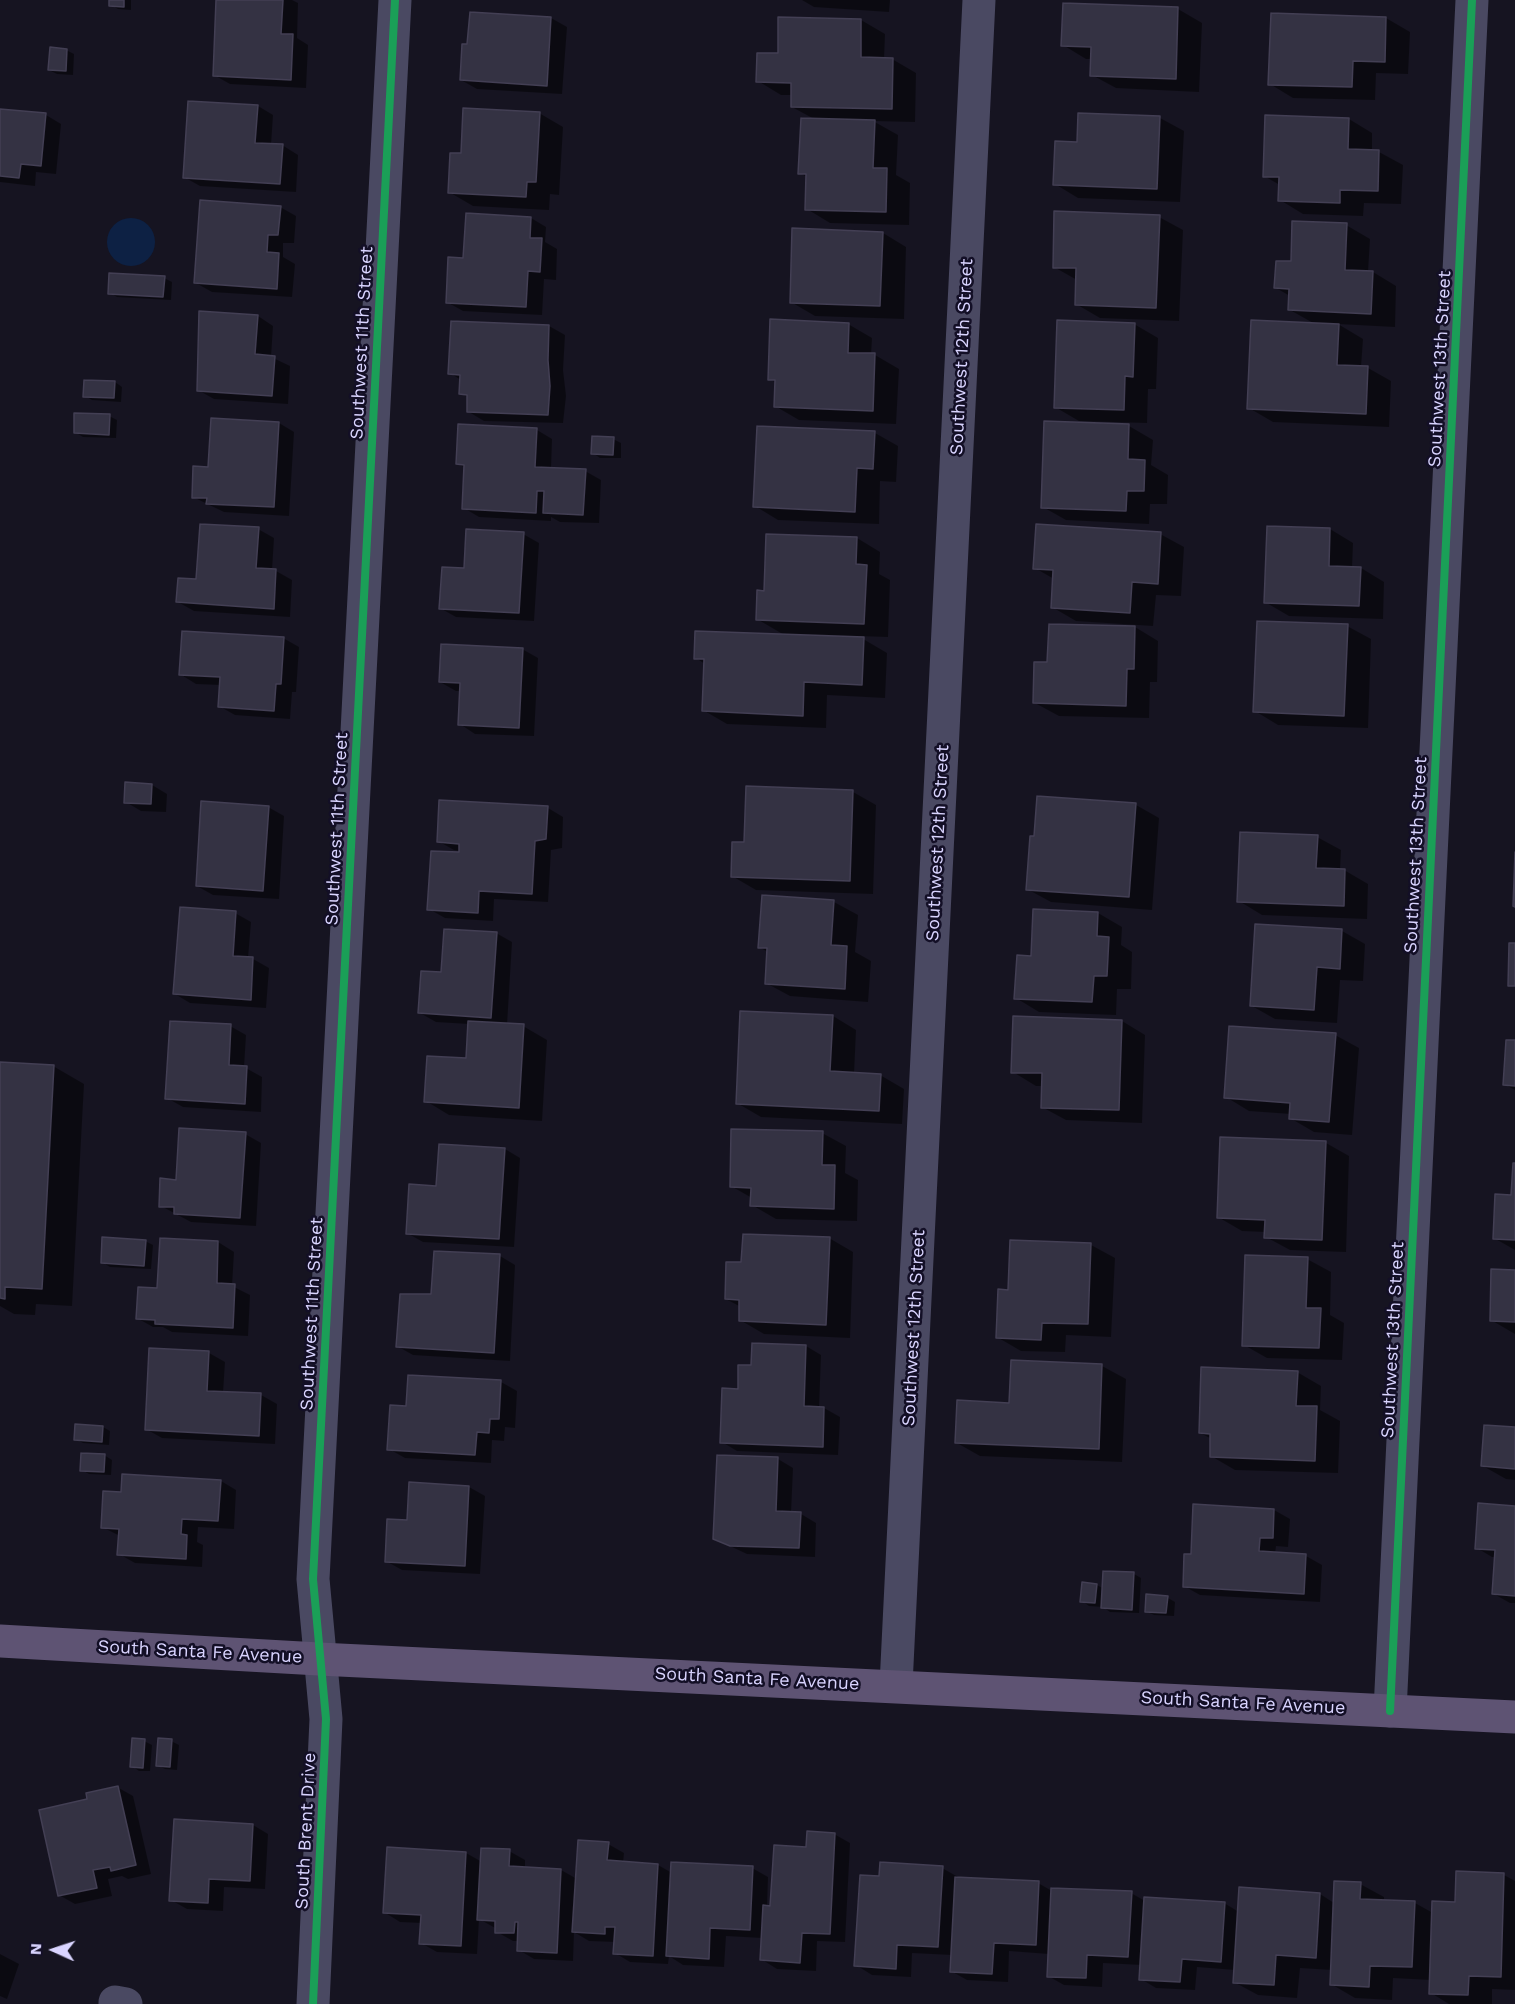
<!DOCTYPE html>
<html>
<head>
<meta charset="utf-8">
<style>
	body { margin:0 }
	#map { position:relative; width:1515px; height:2004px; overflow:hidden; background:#161421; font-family:"Work Sans",sans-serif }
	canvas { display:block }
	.north { position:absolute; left:24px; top:1920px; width:60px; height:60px; -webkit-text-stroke:4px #130f26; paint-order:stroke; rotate:273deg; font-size:16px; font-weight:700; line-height:24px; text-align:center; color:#d9d4ff }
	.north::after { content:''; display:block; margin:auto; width:21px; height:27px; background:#d9d4ff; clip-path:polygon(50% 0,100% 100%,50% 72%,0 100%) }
</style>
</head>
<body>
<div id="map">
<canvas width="1515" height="2004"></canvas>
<div class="north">N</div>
</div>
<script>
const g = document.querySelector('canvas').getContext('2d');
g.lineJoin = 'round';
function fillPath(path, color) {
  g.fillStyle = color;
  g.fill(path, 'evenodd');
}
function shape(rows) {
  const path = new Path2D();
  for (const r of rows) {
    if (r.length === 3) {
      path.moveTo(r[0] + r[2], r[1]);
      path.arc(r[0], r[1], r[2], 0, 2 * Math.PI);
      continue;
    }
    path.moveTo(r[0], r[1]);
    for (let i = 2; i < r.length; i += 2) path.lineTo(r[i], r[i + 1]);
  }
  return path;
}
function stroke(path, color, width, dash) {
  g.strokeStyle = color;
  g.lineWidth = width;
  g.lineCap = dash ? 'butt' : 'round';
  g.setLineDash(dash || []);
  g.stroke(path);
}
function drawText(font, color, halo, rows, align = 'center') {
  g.font = font + ' "Work Sans",sans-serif';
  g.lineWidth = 5;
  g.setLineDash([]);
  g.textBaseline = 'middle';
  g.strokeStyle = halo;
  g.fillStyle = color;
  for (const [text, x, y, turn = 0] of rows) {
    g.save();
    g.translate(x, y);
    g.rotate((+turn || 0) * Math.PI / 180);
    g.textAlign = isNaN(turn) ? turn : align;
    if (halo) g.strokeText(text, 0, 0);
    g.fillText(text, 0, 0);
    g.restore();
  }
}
fillPath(shape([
	[131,242,24]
]), '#0d2144');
fillPath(shape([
	[111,0,131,0,131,10,118,9,111,5],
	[218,0,292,0,298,3,297,38,308,45,306,88,230,84,214,75],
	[802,0,890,0,889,12,814,7],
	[1064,4,1178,9,1202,23,1199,92,1116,88,1092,75,1092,59,1086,59,1063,45],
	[1272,15,1386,18,1410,32,1408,74,1376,73,1375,100,1293,98,1270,84],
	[551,18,567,27,562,94,477,89,461,80],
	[780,18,861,20,885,34,884,59,892,59,916,73,915,122,873,121,898,135,896,175,910,183,909,225,830,223,807,209,807,177,800,173,816,120,792,107,793,95,781,95,758,81,779,55],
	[66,50,74,54,73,75,57,74,49,70],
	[258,106,273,115,271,145,282,145,298,155,296,192,200,186,184,177],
	[0,110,46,115,61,124,56,174,36,172,35,186,0,182],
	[539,113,563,127,559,195,550,194,549,210,473,206,449,192,462,154],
	[1079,114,1160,118,1184,131,1180,202,1078,198,1055,184,1078,144],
	[1349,119,1372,133,1372,152,1379,152,1403,165,1401,204,1364,203,1363,216,1303,214,1280,200,1280,185,1264,176],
	[280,207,296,216,294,243,283,243,283,257,295,264,292,297,212,292,196,283],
	[1159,217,1183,230,1179,321,1100,318,1076,304,1077,280,1054,267],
	[531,218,546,227,545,242,557,249,556,280,544,279,542,315,463,311,447,302,465,259],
	[1346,225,1370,239,1368,272,1373,272,1396,286,1395,327,1338,324,1363,339,1361,367,1368,368,1391,381,1389,427,1273,422,1249,408,1315,324,1290,310,1290,296,1276,288,1292,263],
	[883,233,906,247,904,319,815,316,791,302],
	[164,278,172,282,171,300,117,297,110,293],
	[258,316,273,326,271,357,290,366,288,404,214,399,198,390],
	[848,324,872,338,871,355,875,355,899,369,896,424,799,420,775,406,777,383,769,379],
	[1134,324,1158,338,1156,389,1148,389,1147,423,1079,421,1055,407],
	[549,326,565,335,563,370,566,396,563,423,484,421,469,412,469,398,460,393,461,380,450,373],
	[115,382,122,387,121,402,92,400,85,396],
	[109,416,117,420,116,438,83,437,75,432],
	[279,423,294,432,289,516,224,512,193,497],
	[1046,423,1129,426,1153,440,1151,465,1168,475,1167,504,1150,504,1149,524,1066,520,1043,507],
	[537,430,552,439,551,469,585,471,601,480,599,523,560,522,551,517,551,521,479,517,464,508,466,468,458,464],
	[875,433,898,446,896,482,880,481,879,524,778,520,755,506],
	[613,439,621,443,621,458,600,458,593,453],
	[258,529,274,538,272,570,276,571,292,580,290,617,194,611,178,602,198,581],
	[1330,529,1353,543,1352,568,1361,568,1384,582,1383,619,1289,616,1265,602],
	[523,534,539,543,534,621,456,617,440,608,465,570],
	[1160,534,1184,547,1181,596,1156,595,1153,626,1076,621,1052,607,1054,579,1035,568],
	[857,538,880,552,879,574,890,580,888,637,858,636,887,653,885,698,827,695,826,728,727,724,703,710,705,664,696,658,786,636,757,619,765,592],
	[1347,626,1371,639,1368,728,1278,725,1255,711],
	[1135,627,1158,641,1157,682,1150,682,1149,718,1059,716,1035,703,1049,663],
	[283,638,299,647,296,692,292,692,290,719,235,715,219,706,221,685,196,684,180,674],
	[522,649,538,658,534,736,475,734,460,724,461,691,456,691,440,682],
	[152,785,167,794,166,812,141,811,126,802],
	[853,792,876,805,873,894,756,890,732,876],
	[1136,805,1159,818,1152,910,1051,902,1027,889],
	[268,807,284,816,279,899,213,895,197,886],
	[548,808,563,817,562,848,551,850,548,902,494,899,493,921,445,918,429,909,460,851,454,850,438,841],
	[1317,837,1341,850,1340,870,1344,870,1368,884,1367,919,1262,915,1239,901],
	[763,897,834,902,858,915,855,952,871,961,868,1002,790,996,766,983,768,952,759,947],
	[235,913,251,922,248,958,253,959,269,968,266,1008,190,1003,175,994],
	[1098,913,1122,927,1121,945,1132,952,1131,989,1117,989,1116,1015,1039,1012,1016,998,1033,957],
	[1342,931,1365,944,1363,981,1340,980,1337,1023,1275,1019,1252,1006],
	[496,933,512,942,507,1025,523,1026,547,1040,542,1121,449,1115,426,1101,467,1060,469,1024,436,1022,420,1013,443,973],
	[833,1016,856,1030,854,1074,880,1075,904,1089,902,1124,761,1117,737,1103],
	[1122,1021,1145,1035,1142,1123,1066,1120,1042,1107,1043,1086,1036,1086,1013,1072],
	[230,1026,246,1035,244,1067,262,1077,261,1112,183,1107,167,1098],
	[1335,1035,1359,1048,1352,1135,1314,1132,1290,1118,1291,1114,1249,1111,1226,1097],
	[1515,1042,1515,1090,1504,1084],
	[0,1063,53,1066,84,1084,72,1306,36,1304,35,1315,14,1314,0,1306],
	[822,1133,846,1146,845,1173,858,1180,857,1221,776,1219,752,1205,752,1198,731,1186],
	[245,1134,261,1143,256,1226,191,1222,161,1206,177,1181],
	[1326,1143,1349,1156,1346,1252,1290,1250,1266,1237,1266,1232,1242,1231,1218,1217],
	[505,1149,520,1158,514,1247,423,1242,407,1233,438,1187],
	[1515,1164,1515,1250,1494,1238,1512,1197],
	[829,1238,853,1252,850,1338,764,1334,740,1320,741,1307,726,1299,743,1263],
	[145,1241,153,1245,151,1269,110,1267,102,1262],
	[218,1242,234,1252,232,1286,250,1295,248,1336,172,1332,163,1327,153,1327,137,1318,159,1289],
	[1012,1242,1091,1245,1115,1258,1111,1337,1066,1335,1065,1352,1021,1351,997,1337,1010,1292],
	[500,1256,515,1265,510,1361,413,1355,397,1346,432,1296],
	[1307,1259,1331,1272,1330,1315,1344,1323,1342,1360,1267,1358,1244,1345],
	[1515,1271,1515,1334,1491,1320],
	[806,1346,821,1355,819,1408,824,1408,840,1417,838,1455,737,1451,722,1442,739,1391,752,1367],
	[151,1350,209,1353,225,1362,223,1393,261,1395,277,1404,275,1444,162,1438,146,1429],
	[1013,1362,1102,1366,1126,1379,1122,1462,980,1456,957,1443,1011,1404],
	[1297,1372,1321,1386,1320,1410,1340,1421,1338,1473,1235,1470,1211,1456,1212,1439,1200,1433],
	[409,1377,501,1382,517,1391,515,1428,505,1427,504,1441,492,1440,491,1463,405,1458,389,1449,407,1408],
	[103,1427,110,1431,109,1445,83,1443,76,1439],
	[1515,1428,1515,1480,1506,1479,1483,1466],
	[104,1455,112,1460,111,1475,89,1474,82,1470],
	[778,1459,793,1468,791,1513,801,1514,816,1523,815,1557,747,1554,715,1539],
	[221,1481,236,1490,234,1529,198,1527,197,1542,203,1545,202,1567,135,1563,119,1554,120,1536,102,1527,122,1494],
	[410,1484,469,1487,485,1496,480,1574,402,1570,386,1561,408,1522],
	[1515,1507,1515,1603,1510,1603,1494,1594,1496,1557,1492,1557,1477,1548],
	[1274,1510,1290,1519,1288,1547,1276,1546,1275,1554,1306,1556,1322,1565,1320,1602,1200,1595,1184,1586,1192,1556],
	[1134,1574,1141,1578,1139,1613,1110,1612,1103,1607,1089,1606,1082,1601,1097,1585,1104,1589],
	[1168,1598,1175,1602,1174,1616,1154,1615,1146,1611],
	[144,1741,152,1745,150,1771,139,1771,132,1766],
	[171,1741,179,1745,177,1770,165,1769,157,1765],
	[117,1787,133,1796,151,1874,128,1879,122,1876,108,1879,112,1896,75,1904,59,1895,89,1800],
	[253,1825,268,1834,265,1889,224,1887,223,1911,187,1909,171,1900],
	[834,1834,850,1843,845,1942,817,1941,816,1971,777,1969,761,1959,762,1938,726,1936,724,1967,683,1965,669,1956,668,1964,630,1962,615,1953,616,1942,589,1941,574,1932,573,1961,534,1959,519,1950,519,1941,513,1941,497,1932,497,1929,479,1919,477,1954,437,1952,421,1943,422,1923,400,1922,384,1912,466,1853,482,1862,509,1851,525,1860,525,1868,561,1870,577,1879,608,1844,624,1853,623,1863,658,1865,672,1873,752,1868,768,1877,767,1907,771,1907,807,1849],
	[942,1868,958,1877,958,1879,1038,1883,1052,1891,1131,1893,1145,1901,1224,1903,1239,1912,1320,1894,1334,1903,1360,1884,1384,1897,1384,1902,1415,1903,1433,1913,1456,1903,1457,1873,1504,1875,1515,1881,1515,1990,1492,1989,1492,2004,1449,2004,1431,1993,1431,1980,1393,1978,1392,2000,1355,1998,1331,1984,1332,1970,1300,1968,1297,1998,1258,1995,1234,1982,1235,1970,1197,1967,1195,1990,1156,1988,1141,1979,1142,1965,1103,1963,1102,1987,1064,1985,1048,1976,1049,1954,1009,1951,1008,1982,967,1980,951,1971,952,1955,912,1953,911,1977,872,1975,856,1965,880,1878],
	[0,1954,19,1964,7,1999,0,1996]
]), '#0007');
const building = shape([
	[109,0,124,0,124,7,109,6,109,0],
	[216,0,283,0,281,34,293,34,291,80,213,76,216,0],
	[1063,3,1178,7,1176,79,1090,76,1091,47,1061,46,1063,3],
	[470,12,551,17,547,86,460,80,462,44,467,44,470,12],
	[1271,13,1386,17,1385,62,1353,61,1352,87,1268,85,1271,13],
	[778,17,861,19,861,57,893,58,892,109,791,107,791,83,756,82,757,53,778,53,778,17],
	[50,47,67,49,66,71,48,70,50,47],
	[188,101,258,105,255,143,283,144,280,184,183,178,188,101],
	[463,108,540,112,536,182,527,182,526,197,448,193,450,153,461,153,463,108],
	[0,109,46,113,41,166,21,164,19,178,0,176,0,109],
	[1078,113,1160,116,1157,189,1053,185,1055,141,1077,142,1078,113],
	[1265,115,1349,118,1348,149,1379,150,1378,191,1340,190,1340,203,1278,201,1279,177,1263,177,1265,115],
	[801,118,875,120,873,168,887,168,886,212,805,210,806,174,798,174,801,118],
	[200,200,281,206,278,235,268,235,267,252,279,253,277,289,194,283,200,200],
	[1054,211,1160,215,1156,308,1075,305,1076,268,1053,268,1054,211],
	[466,213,531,217,530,238,542,238,540,272,528,271,526,307,446,303,448,257,463,258,466,213],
	[1292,221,1347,223,1345,270,1373,271,1371,314,1288,310,1289,289,1274,288,1276,261,1291,261,1292,221],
	[792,228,883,232,880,306,790,303,792,228],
	[109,273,165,276,163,297,108,294,109,273],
	[199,311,258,315,255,354,275,356,272,396,197,391,199,311],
	[770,319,849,323,848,353,875,353,873,411,774,407,775,380,768,380,770,319],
	[1057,320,1135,323,1133,377,1125,376,1124,410,1054,408,1057,320],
	[1251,320,1339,324,1337,365,1368,366,1366,414,1247,409,1251,320],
	[451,321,549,325,548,360,550,386,548,415,467,412,467,395,459,394,460,375,448,374,451,321],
	[84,380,115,381,114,398,83,397,84,380],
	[74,413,110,414,109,435,74,433,74,413],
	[211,418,279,422,274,507,206,504,207,498,192,498,193,466,208,467,211,418],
	[1044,421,1129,424,1128,459,1145,460,1144,491,1127,491,1126,511,1041,508,1044,421],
	[458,424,537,428,535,467,586,469,583,515,543,513,544,491,537,491,536,513,462,509,464,465,456,464,458,424],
	[757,426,875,431,873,469,857,468,855,512,753,507,757,426],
	[592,436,614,437,613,455,591,454,592,436],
	[200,524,259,527,256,568,276,569,274,609,176,602,178,578,196,579,200,524],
	[1036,524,1161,532,1158,584,1132,582,1130,613,1051,608,1053,570,1033,569,1036,524],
	[1267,526,1330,528,1329,566,1361,567,1359,606,1264,603,1267,526],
	[466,529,524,532,519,613,439,609,442,567,464,568,466,529],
	[766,534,857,537,856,564,867,565,864,624,756,620,757,590,764,591,766,534],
	[1257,621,1348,624,1344,716,1253,712,1257,621],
	[1049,624,1135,626,1134,669,1127,669,1126,706,1033,703,1034,662,1047,662,1049,624],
	[182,631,284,637,281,684,276,684,274,711,218,707,220,677,179,675,182,631],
	[695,631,864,637,862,685,804,682,803,716,702,711,704,659,694,659,695,631],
	[441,644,523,648,519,728,458,725,460,683,439,682,441,644],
	[125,782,152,784,151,804,124,803,125,782],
	[746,786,853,790,850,881,731,877,732,842,744,842,746,786],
	[1037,796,1136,803,1129,897,1026,890,1030,836,1034,836,1037,796],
	[439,800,548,806,546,839,535,841,532,894,479,891,478,913,427,910,431,851,459,852,459,844,437,842,439,800],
	[201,801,269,806,263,891,196,886,201,801],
	[1240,832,1318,835,1316,868,1345,869,1344,906,1237,902,1240,832],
	[1515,852,1515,907,1513,906,1515,852],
	[762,895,834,900,831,945,847,946,845,989,765,984,767,948,758,948,762,895],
	[180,907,236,911,233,956,253,957,251,1000,173,994,180,907],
	[1033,909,1098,912,1097,936,1109,937,1107,976,1094,976,1092,1002,1014,999,1017,955,1031,956,1033,909],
	[1255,924,1342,929,1340,969,1317,967,1314,1010,1250,1006,1255,924],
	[444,929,497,932,491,1018,418,1013,421,971,441,972,444,929],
	[1509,943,1515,943,1515,986,1508,986,1509,943],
	[740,1011,833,1015,830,1071,881,1074,879,1111,736,1104,740,1011],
	[1013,1016,1122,1020,1119,1110,1041,1108,1042,1073,1011,1073,1013,1016],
	[170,1021,231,1024,229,1065,247,1066,245,1104,165,1099,170,1021],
	[468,1021,524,1024,519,1108,424,1102,427,1056,466,1058,468,1021],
	[1229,1026,1336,1033,1329,1122,1289,1119,1290,1103,1224,1098,1229,1026],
	[1506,1040,1515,1040,1515,1086,1503,1085,1506,1040],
	[0,1062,54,1065,42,1289,5,1287,5,1299,0,1298,0,1062],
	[179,1128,246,1132,240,1218,174,1214,174,1207,159,1207,160,1178,176,1180,179,1128],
	[731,1129,823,1131,822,1165,835,1165,834,1209,750,1206,751,1188,730,1187,731,1129],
	[1220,1137,1326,1141,1322,1240,1264,1238,1265,1220,1217,1218,1220,1137],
	[439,1144,505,1148,499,1239,406,1234,409,1184,436,1186,439,1144],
	[1513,1163,1515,1163,1515,1240,1493,1239,1495,1194,1511,1195,1513,1163],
	[743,1234,830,1237,826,1325,739,1321,739,1300,725,1299,726,1262,741,1262,743,1234],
	[102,1237,146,1240,144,1266,101,1263,102,1237],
	[160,1238,218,1241,217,1283,235,1284,233,1328,155,1324,155,1320,136,1319,138,1287,157,1288,160,1238],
	[1010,1240,1091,1243,1088,1324,1042,1323,1041,1340,996,1338,998,1289,1008,1290,1010,1240],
	[434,1251,500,1254,494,1353,396,1347,400,1294,431,1294,434,1251],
	[1245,1255,1308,1257,1306,1308,1321,1308,1319,1348,1242,1346,1245,1255],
	[1491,1269,1515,1270,1515,1322,1490,1321,1491,1269],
	[752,1343,806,1345,804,1406,824,1407,823,1447,720,1443,722,1388,738,1389,738,1365,751,1365,752,1343],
	[149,1348,209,1351,207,1391,261,1393,259,1436,145,1430,149,1348],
	[1011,1360,1102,1364,1099,1449,955,1443,957,1400,1009,1403,1011,1360],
	[1201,1367,1298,1371,1296,1406,1317,1406,1315,1461,1210,1457,1210,1434,1199,1433,1201,1367],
	[408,1375,501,1380,499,1419,490,1419,489,1433,477,1432,475,1455,387,1450,390,1405,406,1406,408,1375],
	[75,1424,103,1426,102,1442,74,1440,75,1424],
	[1484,1425,1515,1427,1515,1469,1481,1466,1484,1425],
	[81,1453,105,1454,104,1472,80,1471,81,1453],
	[717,1455,778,1457,776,1511,801,1512,799,1548,730,1546,713,1539,717,1455],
	[122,1474,221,1480,218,1521,182,1519,181,1534,187,1535,186,1559,117,1555,119,1529,101,1528,103,1491,121,1492,122,1474],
	[409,1482,469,1486,465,1566,385,1562,387,1519,407,1520,409,1482],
	[1478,1503,1515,1506,1515,1596,1492,1594,1495,1550,1475,1549,1478,1503],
	[1193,1504,1274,1509,1273,1538,1260,1538,1259,1551,1306,1554,1304,1594,1183,1587,1184,1554,1191,1554,1193,1504],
	[1103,1571,1134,1572,1132,1610,1101,1608,1103,1571],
	[1082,1582,1097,1584,1095,1603,1080,1602,1082,1582],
	[1146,1594,1168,1596,1166,1613,1145,1612,1146,1594],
	[132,1738,145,1739,143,1768,130,1767,132,1738],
	[158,1738,172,1739,170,1767,156,1766,158,1738],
	[118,1786,136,1865,111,1871,110,1867,93,1870,97,1888,58,1896,39,1810,87,1799,86,1793,118,1786],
	[174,1819,253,1824,250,1881,209,1879,208,1903,169,1901,174,1819],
	[807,1831,835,1833,830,1934,802,1933,800,1963,760,1960,763,1905,770,1906,774,1845,806,1847,807,1831],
	[578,1840,609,1842,607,1860,658,1864,653,1956,613,1954,615,1927,605,1927,605,1934,572,1932,578,1840],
	[387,1847,466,1852,461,1946,419,1944,421,1915,383,1913,387,1847],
	[481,1848,510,1849,509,1866,561,1869,557,1953,517,1951,518,1922,515,1922,514,1933,495,1933,495,1921,477,1920,481,1848],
	[671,1862,753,1866,750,1930,710,1928,709,1959,666,1956,671,1862],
	[880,1862,943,1866,938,1947,897,1945,896,1969,854,1966,860,1875,879,1876,880,1862],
	[1456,1871,1504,1873,1501,1977,1469,1976,1468,1995,1429,1994,1432,1901,1455,1902,1456,1871],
	[955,1877,1039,1881,1036,1945,994,1943,992,1974,950,1972,955,1877],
	[1334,1881,1361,1882,1360,1899,1415,1901,1412,1967,1370,1966,1369,1987,1330,1985,1334,1881],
	[1239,1887,1320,1893,1316,1958,1276,1955,1274,1985,1233,1983,1239,1887],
	[1051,1888,1132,1891,1128,1957,1087,1955,1086,1978,1047,1977,1051,1888],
	[1144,1897,1225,1902,1221,1962,1182,1959,1180,1982,1139,1980,1144,1897]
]);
fillPath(building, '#343243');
stroke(building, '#433f54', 1.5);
stroke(shape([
	[896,1685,979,0],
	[1390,1711,1472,0],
	[115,2004,115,2002,126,2004],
	[313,2004,326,1719,313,1579,395,0]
]), '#4a4962', 33);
stroke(shape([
	[0,1641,319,1659,1515,1717]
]), '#5e5373', 33);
stroke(shape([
	[1390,1711,1472,0],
	[313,2004,326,1719,313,1579,395,0]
]), '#1a9f57', 8);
drawText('18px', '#d9d4ff', '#130f26', [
	["Southwest 11th Street",362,343,-87],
	["Southwest 12th Street",962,357,-87],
	["Southwest 13th Street",1440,369,-87],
	["Southwest 11th Street",337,829,-87],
	["Southwest 12th Street",938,843,-87],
	["Southwest 13th Street",1416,855,-87],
	["Southwest 11th Street",312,1314,-87],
	["Southwest 12th Street",914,1328,-87],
	["Southwest 13th Street",1393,1340,-87],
	["South Santa Fe Avenue",200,1652,3],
	["South Santa Fe Avenue",757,1679,3],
	["South Santa Fe Avenue",1243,1703,3],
	["South Brent Drive",306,1831,-87]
]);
</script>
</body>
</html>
